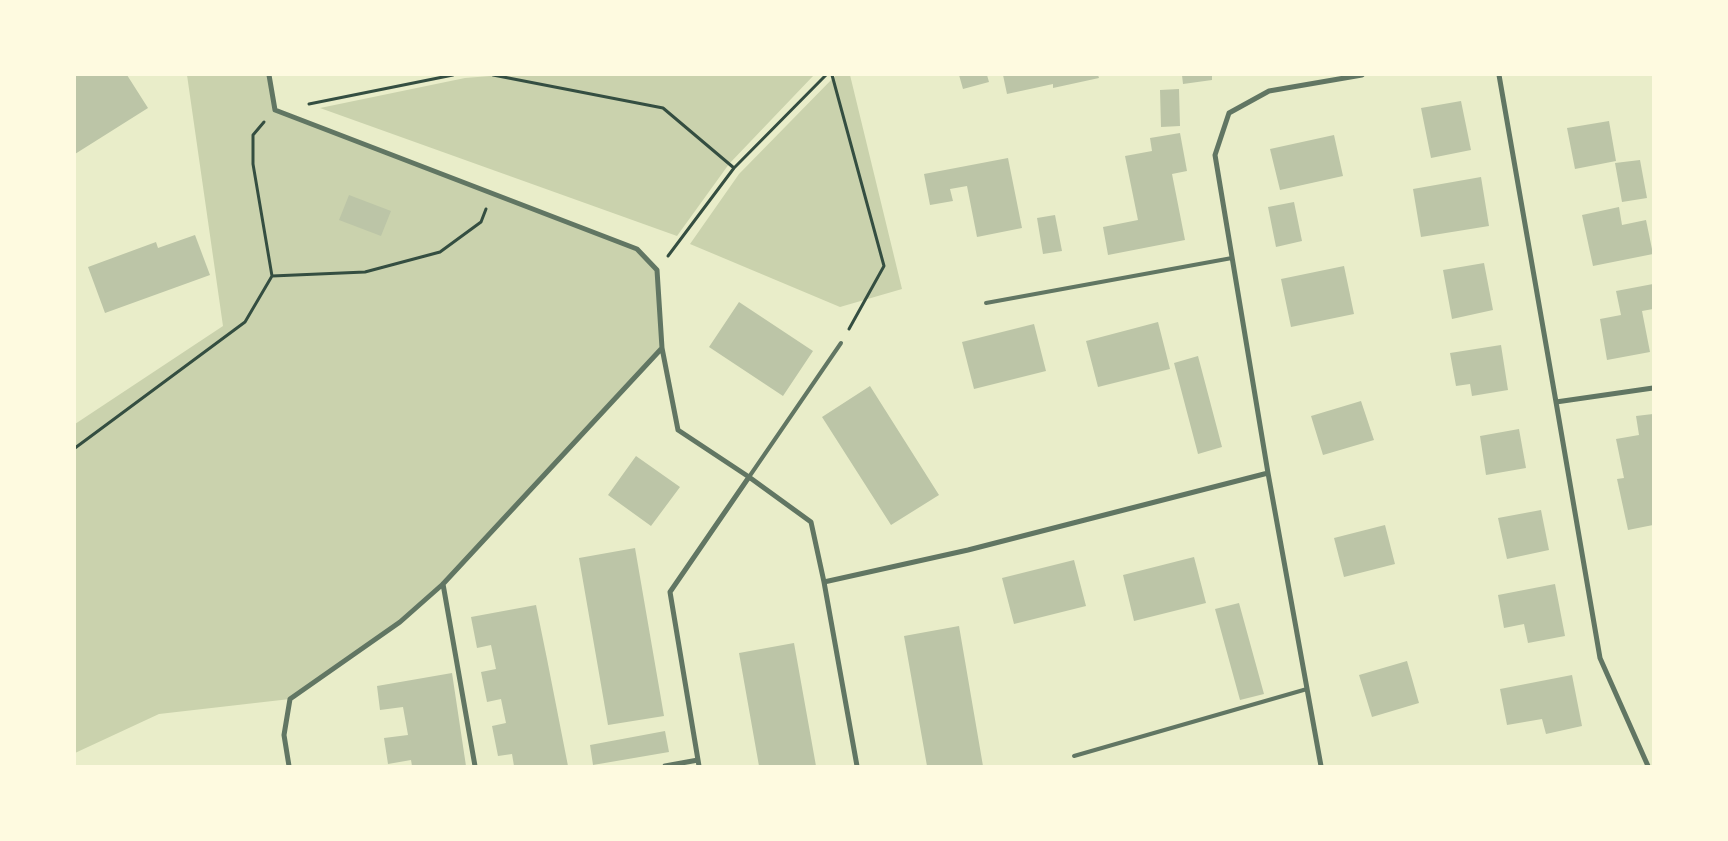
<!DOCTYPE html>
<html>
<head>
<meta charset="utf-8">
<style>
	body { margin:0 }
	#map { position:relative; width:1728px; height:841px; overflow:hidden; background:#e9edc9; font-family:"Sofia Sans Condensed",sans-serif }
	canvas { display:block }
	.frame { position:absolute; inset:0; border:76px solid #fefae0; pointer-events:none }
</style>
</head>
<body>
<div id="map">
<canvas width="1728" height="841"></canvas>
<div class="frame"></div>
</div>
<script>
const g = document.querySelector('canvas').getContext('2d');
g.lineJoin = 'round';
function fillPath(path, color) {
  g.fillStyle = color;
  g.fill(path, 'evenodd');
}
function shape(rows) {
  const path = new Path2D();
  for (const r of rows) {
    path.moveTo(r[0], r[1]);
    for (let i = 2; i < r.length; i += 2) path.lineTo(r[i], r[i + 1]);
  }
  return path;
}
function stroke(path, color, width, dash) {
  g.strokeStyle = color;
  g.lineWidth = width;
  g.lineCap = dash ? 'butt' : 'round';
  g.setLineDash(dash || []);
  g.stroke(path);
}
fillPath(shape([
	[187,75,269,75,275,110,637,249,657,270,662,348,443,584,400,622,290,699,159,714,75,753,75,424,223,326],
	[503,75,814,75,729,164,677,236,320,108,465,78],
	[836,75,850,75,902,289,840,307,690,244,739,174]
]), '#cad2ad');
fillPath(shape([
	[75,75,127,75,148,108,75,154],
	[959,75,987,75,989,82,963,89],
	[1003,75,1098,75,1099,78,1053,88,1053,84,1007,94],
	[1182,75,1212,75,1212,80,1183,84],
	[1179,89,1180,126,1161,127,1160,90],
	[1461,101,1471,150,1431,158,1421,108],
	[1609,121,1616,161,1575,169,1567,128],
	[1180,133,1187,171,1172,174,1185,240,1108,255,1103,227,1138,220,1125,156,1152,151,1150,138],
	[1334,135,1343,176,1280,190,1270,149],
	[1008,158,1022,228,977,237,967,186,950,189,953,201,930,205,924,174],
	[1640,160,1647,198,1622,202,1615,163],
	[1481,177,1489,226,1421,237,1413,189],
	[349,195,391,211,381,236,339,220],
	[1294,202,1302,241,1276,247,1268,207],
	[1619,207,1622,225,1646,220,1653,254,1593,266,1582,215],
	[1055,215,1062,251,1043,254,1037,218],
	[195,235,210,275,105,313,88,267,156,242,158,248],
	[1484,263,1493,310,1452,319,1443,270],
	[1344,266,1354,314,1291,327,1281,279],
	[1653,284,1653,309,1642,311,1650,352,1607,360,1600,319,1621,315,1616,291],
	[739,302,813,351,783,396,709,347],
	[1158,322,1170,369,1098,387,1086,341],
	[1034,324,1046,371,974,389,962,342],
	[1501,345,1508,390,1472,396,1470,384,1456,386,1450,353],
	[1198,356,1222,447,1198,454,1174,363],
	[870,386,939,495,891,525,822,417],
	[1361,401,1374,440,1323,455,1311,416],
	[1653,414,1653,525,1628,530,1617,479,1624,478,1616,439,1639,435,1636,416],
	[1519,429,1526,468,1486,475,1480,436],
	[636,456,680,487,651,526,608,495],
	[1541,510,1549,550,1507,559,1498,518],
	[1385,525,1395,564,1344,577,1334,538],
	[635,548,664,716,608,725,579,558],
	[1194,557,1206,603,1134,621,1123,575],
	[1074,560,1086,606,1014,624,1002,578],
	[1555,584,1565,636,1528,643,1524,624,1504,628,1498,595],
	[1239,603,1264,694,1240,700,1215,609],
	[536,605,547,659,568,766,514,766,512,754,498,756,492,726,506,723,501,699,487,702,481,672,496,669,491,645,477,648,471,617],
	[959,626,983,766,927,766,904,636],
	[794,643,816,766,759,766,739,653],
	[1407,661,1419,703,1372,717,1359,675],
	[452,673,466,766,412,766,411,760,388,764,384,738,408,735,403,707,380,710,377,686],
	[1572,675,1582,726,1546,734,1542,719,1507,725,1500,689],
	[665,731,669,752,593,765,590,745]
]), '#bcc5a7');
stroke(shape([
	[493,75,663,108,734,168],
	[832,75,884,266,849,329],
	[309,104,453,75],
	[264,122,253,135,253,164,272,276],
	[668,256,734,168,826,75],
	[75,448,245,322,272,276,365,272,440,252,481,222,486,209]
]), '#344e41', 3);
stroke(shape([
	[986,303,1232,258],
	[749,477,841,343],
	[1074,756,1307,689]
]), '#617663', 4);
stroke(shape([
	[269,75,275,110,637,249,657,270,662,348,678,430,749,477,811,522,824,582,857,766],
	[1499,75,1556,402,1653,388],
	[1556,402,1600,658,1648,766],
	[824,582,968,550,1268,473],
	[443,584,475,766],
	[289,766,284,735,290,699,400,622,443,584,662,348],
	[665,766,698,760],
	[699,766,670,592,749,477],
	[1321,766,1268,473,1215,155,1229,113,1269,91,1362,75]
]), '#617663', 5);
</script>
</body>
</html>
